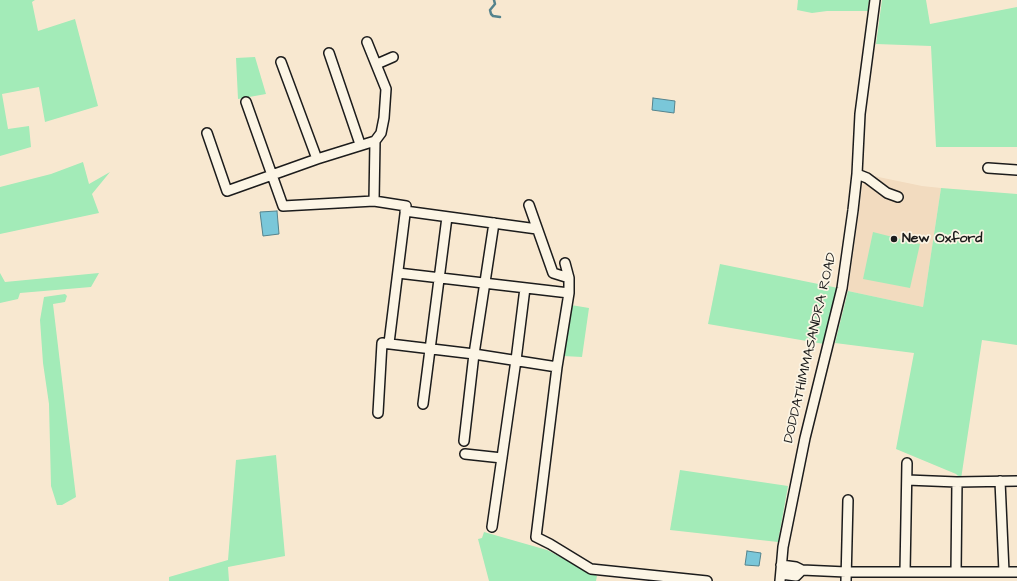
<!DOCTYPE html>
<html>
<head>
<meta charset="utf-8">
<style>
	body { margin:0 }
	canvas { display:block; background:#f8e8d0 }
</style>
</head>
<body>
<canvas width="1017" height="581"></canvas>
<script>
const g = document.querySelector('canvas').getContext('2d');
g.lineJoin = 'round';
function fillPath(path, color) {
  g.fillStyle = color;
  g.fill(path, 'evenodd');
}
function shape(rows) {
  const path = new Path2D();
  for (const r of rows) {
    path.moveTo(r[0], r[1]);
    for (let i = 2; i < r.length; i += 2) path.lineTo(r[i], r[i + 1]);
  }
  return path;
}
function stroke(path, color, width, dash) {
  g.strokeStyle = color;
  g.lineWidth = width;
  g.lineCap = dash ? 'butt' : 'round';
  g.setLineDash(dash || []);
  g.stroke(path);
}
function drawText(font, color, halo, rows, align = 'center') {
  g.font = font + ' "Architects Daughter",sans-serif';
  g.lineWidth = 3.5;
  g.setLineDash([]);
  g.textBaseline = 'middle';
  g.strokeStyle = halo;
  g.fillStyle = color;
  for (const [text, x, y, turn = 0] of rows) {
    g.save();
    g.translate(x, y);
    g.rotate((+turn || 0) * Math.PI / 180);
    g.textAlign = isNaN(turn) ? turn : align;
    if (halo) g.strokeText(text, 0, 0);
    g.fillText(text, 0, 0);
    g.restore();
  }
}
fillPath(shape([
	[864,174,922,186,941,188,923,307,848,291]
]), '#f2dbbf');
fillPath(shape([
	[0,0,35,0,32,2,38,31,75,19,98,106,45,122,39,87,2,94,8,129,29,126,31,147,0,156],
	[798,0,869,0,868,11,827,11,812,13,797,10],
	[882,0,926,0,930,24,1017,7,1017,147,936,147,931,46,876,44],
	[255,57,266,94,238,99,236,58],
	[83,162,89,184,110,172,92,194,99,213,0,234,0,187,51,174],
	[941,188,1017,194,1017,345,982,340,961,479,956,474,896,449,914,353,835,343,848,291,923,307],
	[873,232,920,244,910,288,863,279],
	[720,264,838,288,824,344,708,324],
	[0,273,5,282,99,273,91,287,20,293,18,299,0,303],
	[65,294,67,296,65,302,53,304,76,497,62,505,57,505,51,486,49,404,43,363,40,320,44,297],
	[571,305,589,308,582,357,563,356],
	[276,455,285,556,228,567,229,581,169,581,169,577,228,560,236,460],
	[680,470,788,486,778,542,670,530],
	[484,532,547,550,597,576,596,581,489,581,478,539,482,538]
]), '#a3ebb8');
const water = shape([
	[653,98,675,101,674,113,652,110,653,98],
	[277,211,279,234,263,236,260,212,277,211],
	[747,551,761,553,759,566,745,565,747,551]
]);
fillPath(water, '#7ac7d9');
stroke(water, '#54838d', 1);
stroke(shape([
	[494,0,495,4,490,10,491,14,493,16,500,17]
]), '#54838d', 2.5);
const minor = shape([
	[367,42,386,89,384,118,381,133,375,141,374,201],
	[329,53,360,144],
	[281,62,317,159],
	[377,64,393,57],
	[246,102,283,206,374,201,406,206,389,343],
	[207,133,227,191,317,159,375,141],
	[988,168,1017,170],
	[857,174,867,178,887,193,898,197],
	[529,205,553,273,569,278],
	[405,211,537,229],
	[565,263,569,278,569,293,557,367,536,537,550,544,591,569,707,581],
	[398,273,569,293],
	[423,404,447,217],
	[378,413,382,343,474,354,557,367],
	[464,441,474,354,494,223],
	[465,454,502,458],
	[907,480,957,482,1017,481],
	[1000,481,1004,572],
	[492,527,516,360,525,288],
	[781,565,796,567,802,570,846,572,1017,572],
	[905,572,907,463],
	[956,572,957,482],
	[781,574,796,576,802,570],
	[780,581,783,547,805,438,842,288,853,210,857,174,860,114,875,0],
	[846,581,848,500]
]);
stroke(minor, '#1c1c1c', 12);
stroke(minor, '#fcf5e5', 9);
for (const [x, y, r, color] of [
	[894,239,4,"#1c1c1c"]
]) {
  const dot = new Path2D();
  dot.arc(x, y, r, 0, 2 * Math.PI);
  g.fillStyle = color;
  g.fill(dot);
  stroke(dot, '#fcf5e5', 1.5);
}
drawText('bold 14px', '#1c1c1c', '#fcf5e5', [
	["New Oxford",902,239]
], 'left');
drawText('14px', '#1c1c1c', '#fcf5e5', [
	["DODDATHIMMASANDRA ROAD",811,348,-77]
]);
</script>
</body>
</html>
